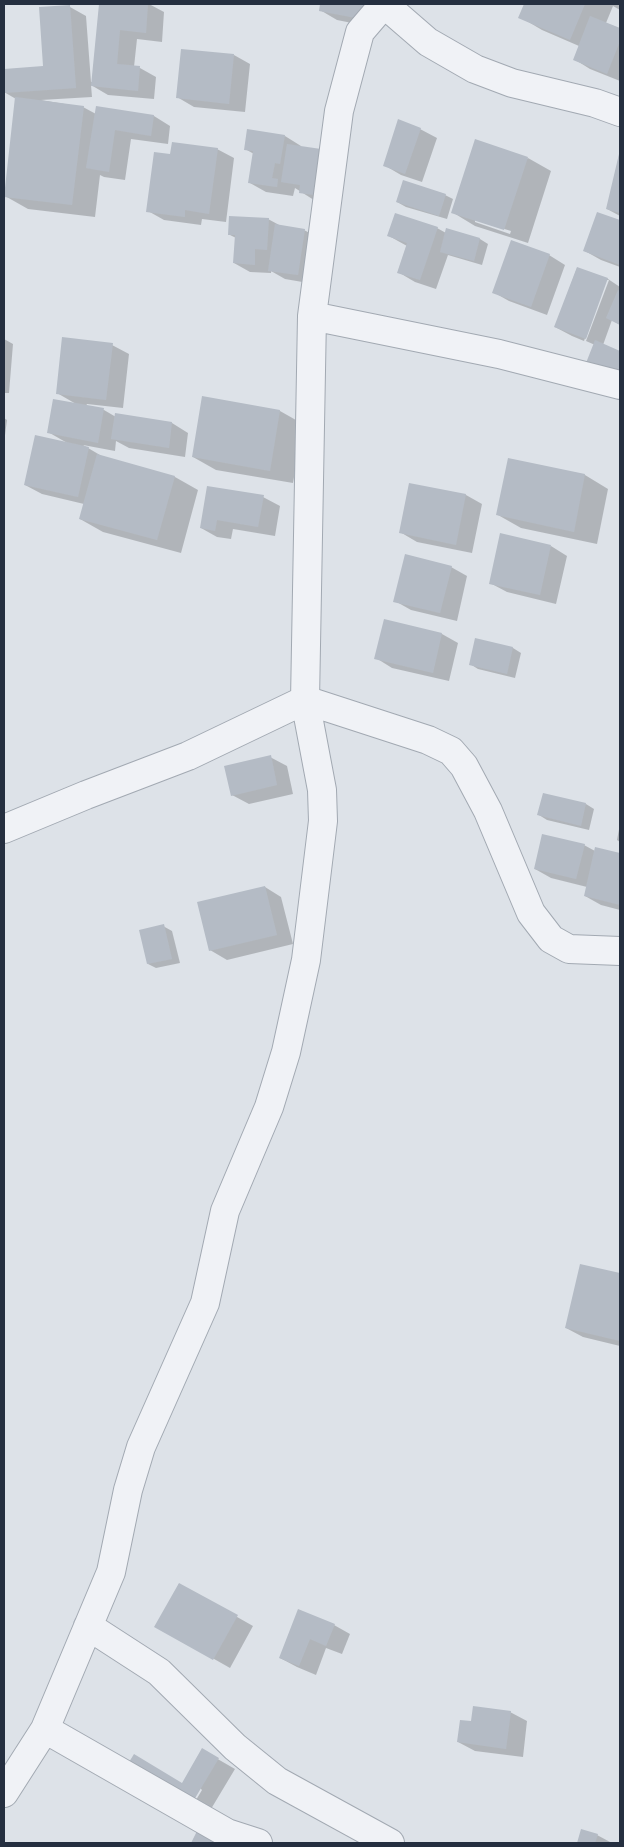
<!DOCTYPE html>
<html>
<head>
<meta charset="utf-8">
<style>
	body { margin:0 }
	#map { position:relative; width:624px; height:1847px; overflow:hidden; background:#dde2e8; font-family:"DM Sans",sans-serif }
	canvas { display:block }
	.frame { position:absolute; inset:0; border:5px solid #252f40; pointer-events:none }
</style>
</head>
<body>
<div id="map">
<canvas width="624" height="1847"></canvas>
<div class="frame"></div>
</div>
<script>
const g = document.querySelector('canvas').getContext('2d');
g.lineJoin = 'round';
function fillPath(path, color) {
  g.fillStyle = color;
  g.fill(path, 'evenodd');
}
function shape(rows) {
  const path = new Path2D();
  for (const r of rows) {
    path.moveTo(r[0], r[1]);
    for (let i = 2; i < r.length; i += 2) path.lineTo(r[i], r[i + 1]);
  }
  return path;
}
function stroke(path, color, width, dash) {
  g.strokeStyle = color;
  g.lineWidth = width;
  g.lineCap = dash ? 'butt' : 'round';
  g.setLineDash(dash || []);
  g.stroke(path);
}
fillPath(shape([
	[100,4,149,4,164,12,162,42,137,39,134,67,140,68,156,77,154,99,108,95,91,85,92,97,41,100,83,107,96,114,154,116,170,126,168,144,131,139,125,180,104,177,100,175,95,217,28,209,5,196,16,99,4,92,4,70,44,67,70,7,86,16,91,82,92,82],
	[322,4,382,4,377,28,337,20,320,10],
	[523,4,620,4,620,10,613,6,606,23,620,29,620,81,590,69,574,59,579,46,542,30,520,17,525,5],
	[234,55,250,64,245,112,194,107,177,97],
	[420,129,437,138,422,182,401,175,384,165],
	[285,136,301,146,301,147,321,151,317,202,295,188,293,196,266,192,250,183,254,154,245,149],
	[217,149,234,158,226,222,202,219,201,225,164,220,148,211,171,156],
	[619,156,620,156,620,216,607,209],
	[528,158,551,171,528,243,475,226,452,212],
	[475,220,511,231,510,234,475,222],
	[445,195,453,199,447,219,406,207,397,202],
	[598,214,620,222,620,267,601,260,585,251],
	[268,219,281,226,304,230,321,239,314,284,285,279,271,271,271,273,250,272,234,263,236,238,230,235],
	[437,228,446,233,447,230,480,239,488,244,482,265,448,255,436,289,415,282,398,272,407,246,389,236],
	[549,255,565,265,547,315,509,301,493,292],
	[577,268,608,279,620,287,620,325,612,320,603,345,620,353,620,378,595,345,586,341,609,280,606,280,584,341,572,336,555,327],
	[4,339,13,344,9,393,4,393],
	[112,345,129,354,123,408,87,404,86,406,104,410,116,417,116,414,172,423,188,433,185,457,129,448,116,441,115,451,83,445,105,458,175,477,198,490,181,553,103,532,80,519,84,504,42,494,25,485,69,444,48,432,76,404,57,393],
	[203,398,280,411,303,424,293,483,216,470,193,457],
	[4,418,7,420,4,443],
	[509,459,585,475,608,489,597,544,521,528,498,515],
	[410,484,466,495,482,504,472,553,417,542,400,532],
	[263,497,280,506,275,536,233,529,231,539,217,537,201,528],
	[551,546,567,556,556,604,507,592,490,583],
	[451,567,467,576,457,621,411,610,395,601],
	[385,620,442,634,458,643,449,681,392,668,376,658],
	[476,640,513,648,521,653,515,678,478,669,470,664],
	[270,757,287,766,293,794,249,804,232,795],
	[586,804,594,809,589,830,547,820,539,815],
	[620,824,620,842,617,840],
	[584,845,595,851,596,849,620,854,620,910,601,905,585,896,587,887,551,878,535,869],
	[265,887,281,897,293,944,227,960,210,950],
	[163,926,172,931,180,963,156,968,148,964],
	[581,1265,620,1275,620,1346,583,1337,566,1328],
	[179,1584,253,1626,230,1668,156,1626],
	[299,1610,334,1625,350,1634,342,1654,326,1648,316,1675,297,1667,280,1658],
	[510,1712,527,1721,523,1757,475,1751,458,1742,472,1723],
	[202,1750,235,1769,205,1819,190,1810,202,1790,200,1788],
	[582,1830,597,1835,612,1843,578,1843]
]), '#0003');
fillPath(shape([
	[99,4,148,4,146,33,120,30,117,64,140,66,138,91,91,86],
	[320,4,364,4,361,19,319,11],
	[524,4,585,4,570,40,518,18],
	[70,5,76,88,4,93,4,69,43,66,39,7],
	[590,16,620,28,620,41,607,74,573,60],
	[181,49,234,54,229,104,176,98],
	[15,97,84,106,72,205,4,197],
	[96,106,154,115,151,136,115,130,109,172,86,168],
	[398,119,421,128,405,174,383,166],
	[247,129,285,135,280,164,275,163,272,178,278,179,277,187,248,183,253,151,244,150],
	[475,139,528,157,504,230,451,213],
	[172,142,218,148,209,214,185,210,185,217,146,212,154,152,170,154],
	[287,144,321,149,314,195,299,193,300,185,281,182],
	[619,154,620,154,620,213,606,209],
	[403,180,446,194,439,216,396,202],
	[597,212,620,220,620,265,583,251],
	[395,213,438,227,420,280,397,273,407,243,387,236],
	[229,216,269,218,267,250,255,249,255,265,233,263,235,235,228,235],
	[275,224,305,229,298,275,268,271],
	[446,228,480,238,474,261,440,252],
	[511,240,550,254,531,307,492,293],
	[577,267,608,278,586,339,554,327],
	[618,290,620,291,620,325,606,318],
	[62,337,113,343,106,400,56,394],
	[595,340,620,351,620,369,617,377,586,363],
	[202,396,280,410,270,471,192,457],
	[53,399,104,408,98,443,47,433],
	[115,413,172,422,169,448,111,439],
	[35,435,89,447,78,497,24,485],
	[97,454,175,476,157,540,79,519],
	[508,458,585,474,574,532,496,515],
	[409,483,466,494,456,545,399,533],
	[207,486,264,495,258,527,217,520,215,531,200,528],
	[500,533,551,545,540,595,489,584],
	[405,554,452,566,440,613,393,602],
	[384,619,442,633,433,673,374,659],
	[475,638,513,647,507,674,469,665],
	[271,755,277,785,231,796,224,766],
	[543,793,586,803,581,826,537,815],
	[542,834,585,844,576,879,534,869],
	[595,847,620,853,620,905,584,896],
	[265,886,277,935,209,951,197,902],
	[164,924,172,959,147,964,139,930],
	[580,1264,620,1273,620,1341,565,1328],
	[179,1583,238,1615,213,1660,154,1627],
	[298,1609,335,1624,326,1646,310,1639,299,1666,279,1658],
	[473,1706,511,1711,506,1749,457,1742,460,1720,471,1721],
	[202,1748,219,1758,188,1810,123,1772,134,1754,182,1783],
	[581,1829,598,1834,595,1843,577,1843],
	[197,1831,216,1841,215,1843,191,1843]
]), '#b4bbc5');
const minor = shape([
	[384,4,428,42,475,69,512,83,595,103,620,112],
	[312,316,499,354,620,385],
	[4,829,86,795,188,756,305,700,428,740,451,751,464,766,488,811,531,913,551,939,569,949,620,951],
	[88,1626,159,1672,235,1747,277,1781,390,1843],
	[45,1729,227,1833,258,1843],
	[4,1793,45,1729,111,1572,128,1490,141,1447,205,1303,225,1211,269,1107,286,1052,306,960,323,821,322,790,305,700,312,316,339,111,360,32,384,4]
]);
stroke(minor, '#a2a9b2', 30);
stroke(minor, '#f0f2f6', 28);
</script>
</body>
</html>
